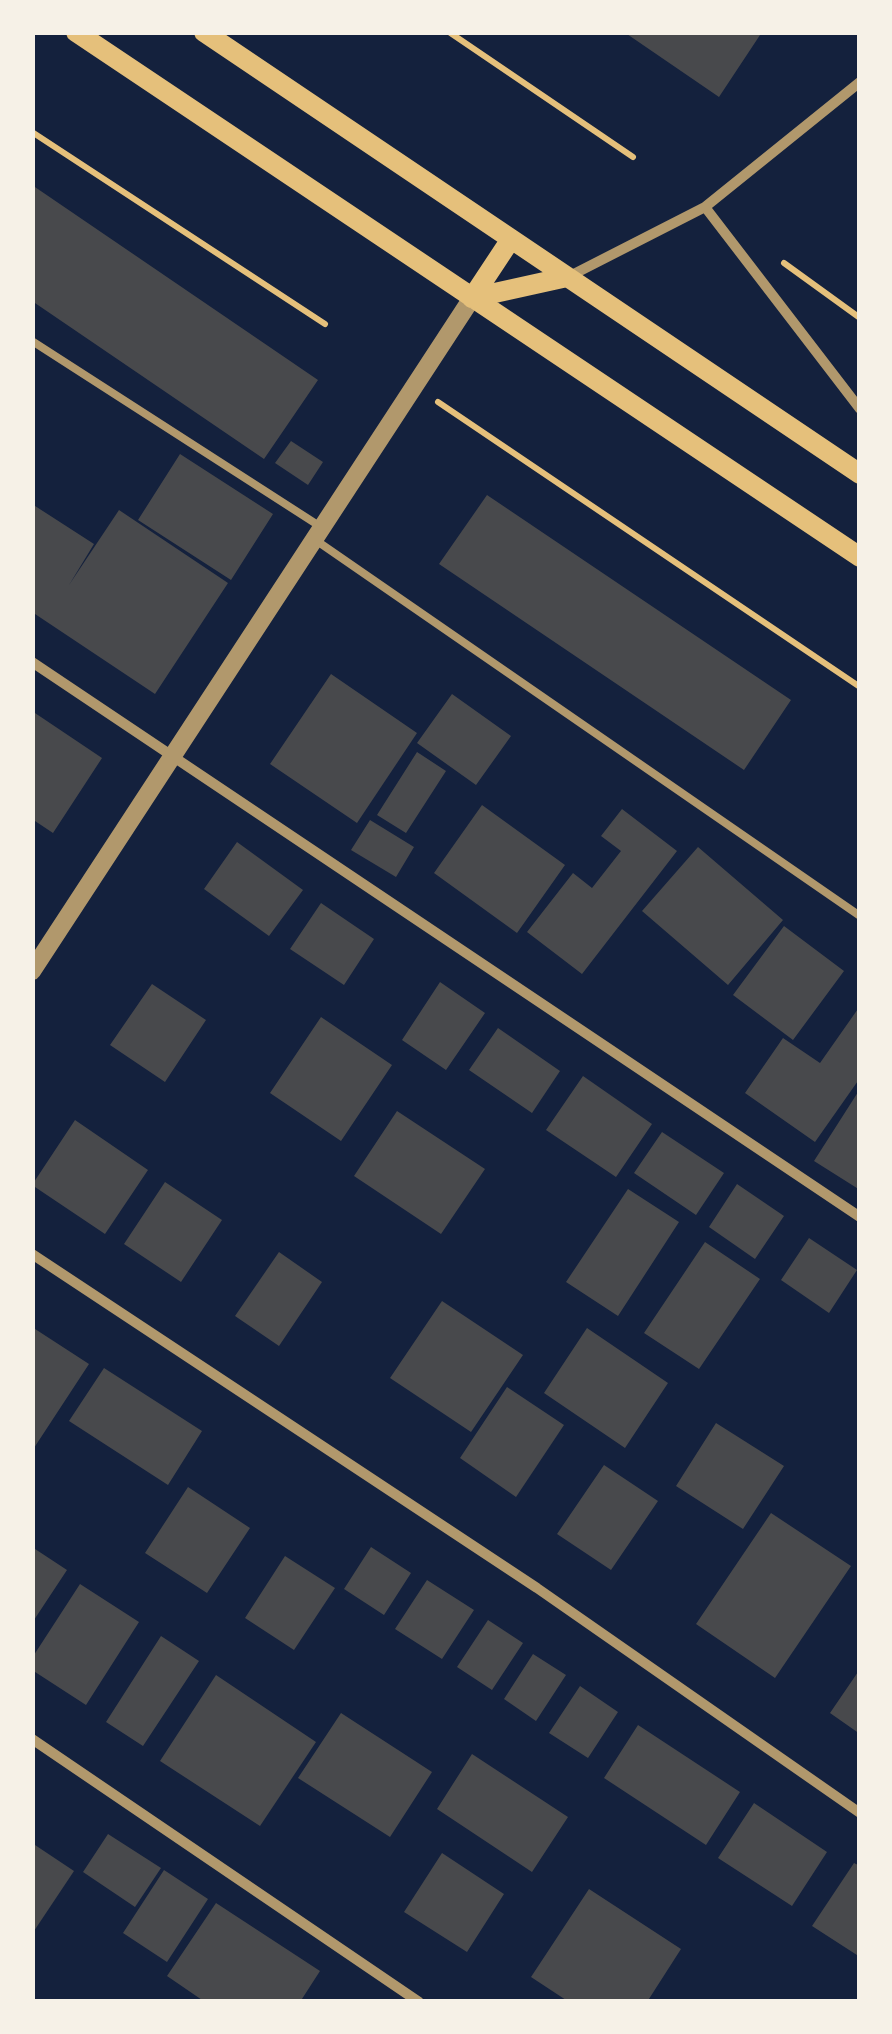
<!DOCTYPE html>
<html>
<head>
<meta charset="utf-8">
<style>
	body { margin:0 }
	#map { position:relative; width:892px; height:2034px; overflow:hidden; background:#14213d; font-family:"Roboto Condensed",sans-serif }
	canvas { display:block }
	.frame { position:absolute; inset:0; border:35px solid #f6f1e7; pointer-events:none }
</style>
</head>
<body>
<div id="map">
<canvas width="892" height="2034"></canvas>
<div class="frame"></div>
</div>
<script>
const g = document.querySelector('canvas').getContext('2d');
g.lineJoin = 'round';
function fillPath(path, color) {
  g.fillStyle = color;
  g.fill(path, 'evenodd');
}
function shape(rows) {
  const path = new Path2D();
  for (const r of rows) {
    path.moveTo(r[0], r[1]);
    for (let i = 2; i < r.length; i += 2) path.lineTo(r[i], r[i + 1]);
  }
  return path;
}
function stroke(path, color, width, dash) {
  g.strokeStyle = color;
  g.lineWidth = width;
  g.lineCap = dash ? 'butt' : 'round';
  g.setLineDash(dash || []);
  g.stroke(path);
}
fillPath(shape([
	[624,32,762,32,719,97],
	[32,185,318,380,264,459,32,301],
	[291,441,323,462,308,485,275,463],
	[180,454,273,514,231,580,138,520],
	[487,495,791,700,744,770,439,564],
	[32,504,94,544,69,585,119,510,228,583,155,694,32,612],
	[331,674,417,733,357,823,270,764],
	[452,694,511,736,476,785,417,743],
	[32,711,102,758,53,833,32,819],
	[417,752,446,771,406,833,377,815],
	[482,805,565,865,517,933,434,873],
	[622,809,677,851,582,974,527,932,573,873,592,888,621,851,601,836],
	[370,820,414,847,396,877,351,850],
	[237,842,303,890,269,936,204,889],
	[698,847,783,920,728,985,642,911],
	[321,903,374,939,344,985,290,949],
	[784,926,844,971,793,1040,733,995],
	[440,982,485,1013,446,1070,402,1040],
	[152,984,206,1020,165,1082,110,1045],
	[860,1006,860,1078,815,1142,745,1093,783,1038,820,1063],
	[321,1017,392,1065,341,1141,270,1093],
	[498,1028,560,1071,532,1113,469,1070],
	[583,1076,652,1124,616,1177,546,1130],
	[860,1089,860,1190,814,1161],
	[397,1111,485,1169,441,1234,354,1176],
	[75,1120,148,1170,105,1234,32,1185],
	[662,1132,724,1173,696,1215,634,1173],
	[165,1182,222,1220,181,1282,124,1244],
	[737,1184,784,1216,755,1259,709,1227],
	[628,1189,679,1222,618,1316,566,1282],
	[809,1238,857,1270,829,1313,781,1280],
	[705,1242,760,1279,699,1369,644,1333],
	[279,1252,322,1282,279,1346,235,1316],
	[442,1301,523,1355,471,1432,390,1378],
	[32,1327,89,1364,32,1451],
	[587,1328,668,1383,625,1448,544,1393],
	[104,1368,202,1431,168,1485,69,1421],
	[507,1387,564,1425,516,1497,460,1458],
	[716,1423,784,1466,743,1529,676,1486],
	[604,1465,658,1501,611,1570,557,1534],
	[188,1487,250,1528,207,1593,145,1553],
	[771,1513,851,1566,775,1678,696,1624],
	[32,1547,67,1570,32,1623],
	[371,1547,411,1573,384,1615,344,1589],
	[285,1556,335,1588,294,1650,245,1618],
	[427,1580,474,1610,442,1659,395,1629],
	[80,1584,139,1622,86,1705,32,1670,32,1658],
	[488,1620,523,1643,492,1690,457,1667],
	[161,1636,199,1661,143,1746,106,1722],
	[533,1654,566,1675,536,1721,504,1699],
	[860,1669,860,1734,830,1713],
	[216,1675,316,1742,260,1826,160,1761],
	[580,1686,618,1712,588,1758,549,1733],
	[341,1713,432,1772,390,1837,298,1778],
	[638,1725,740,1792,706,1845,604,1778],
	[472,1754,568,1817,532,1872,437,1809],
	[754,1803,827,1852,792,1906,718,1858],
	[108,1834,161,1868,135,1907,83,1872],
	[32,1843,74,1871,32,1934],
	[442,1853,504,1894,467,1952,404,1912],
	[854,1863,860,1866,860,1957,812,1926],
	[164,1870,208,1899,167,1962,123,1933],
	[589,1889,681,1949,647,2002,569,2002,531,1977],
	[216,1903,320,1971,300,2002,205,2002,167,1976]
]), '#48494c');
stroke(shape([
	[449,32,633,157],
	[32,132,325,324],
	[784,263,860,318],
	[438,402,860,687]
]), '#e5c07b', 6);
stroke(shape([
	[32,341,321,527],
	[314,539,860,916]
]), '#b1986c', 8);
stroke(shape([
	[705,207,860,409],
	[568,277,705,207,860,82],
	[32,662,860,1217],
	[32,1254,537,1588,860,1813],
	[32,1739,419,2002]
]), '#b1986c', 10);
stroke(shape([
	[32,971,472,298]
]), '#b1986c', 18);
stroke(shape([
	[76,32,860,557],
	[204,32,860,474],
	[472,298,567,277],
	[472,298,511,239]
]), '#e5c07b', 20);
</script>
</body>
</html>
